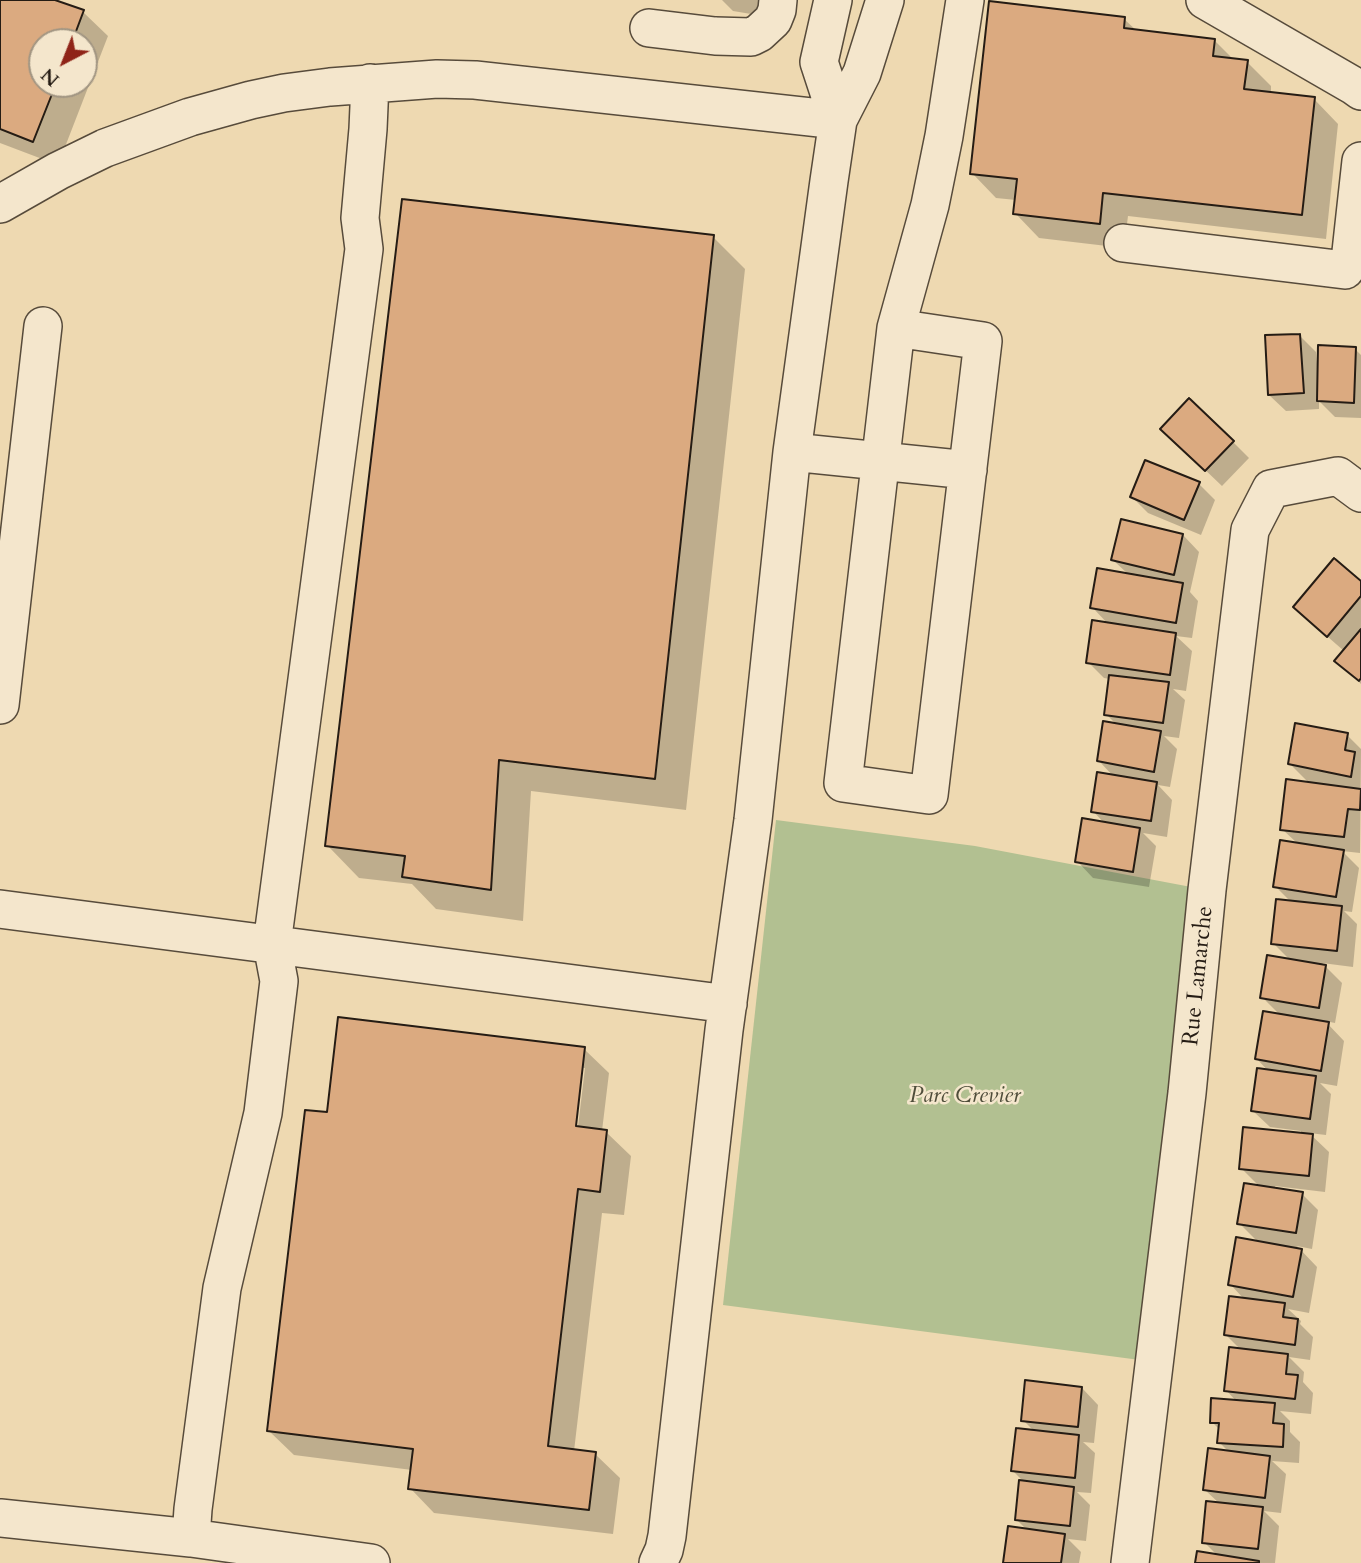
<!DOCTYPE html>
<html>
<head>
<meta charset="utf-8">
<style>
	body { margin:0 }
	#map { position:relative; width:1361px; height:1563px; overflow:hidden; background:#eed9b1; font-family:Cardo,serif }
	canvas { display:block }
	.north { position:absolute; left:28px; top:28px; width:70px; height:70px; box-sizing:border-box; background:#f4e6cc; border:2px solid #a19582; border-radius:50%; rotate:222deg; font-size:19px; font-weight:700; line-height:28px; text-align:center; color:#251c14 }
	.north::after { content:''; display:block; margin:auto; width:24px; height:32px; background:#8f2418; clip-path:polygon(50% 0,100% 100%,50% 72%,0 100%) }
</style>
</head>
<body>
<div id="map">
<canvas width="1361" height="1563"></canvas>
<div class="north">N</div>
</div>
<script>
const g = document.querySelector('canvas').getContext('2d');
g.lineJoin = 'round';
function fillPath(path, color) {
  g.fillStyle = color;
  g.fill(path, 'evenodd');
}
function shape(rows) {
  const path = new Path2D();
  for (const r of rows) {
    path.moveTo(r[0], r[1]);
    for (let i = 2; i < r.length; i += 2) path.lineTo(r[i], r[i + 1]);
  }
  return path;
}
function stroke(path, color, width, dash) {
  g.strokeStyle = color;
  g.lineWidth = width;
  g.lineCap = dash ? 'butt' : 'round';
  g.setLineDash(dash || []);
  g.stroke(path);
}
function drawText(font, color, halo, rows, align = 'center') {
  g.font = font + ' Cardo,serif';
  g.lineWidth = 5;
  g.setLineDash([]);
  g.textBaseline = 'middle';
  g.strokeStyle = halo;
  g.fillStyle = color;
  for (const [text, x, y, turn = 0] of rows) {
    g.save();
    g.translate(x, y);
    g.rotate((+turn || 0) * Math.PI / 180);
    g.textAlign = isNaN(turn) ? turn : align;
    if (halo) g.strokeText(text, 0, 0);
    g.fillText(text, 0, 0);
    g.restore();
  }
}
fillPath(shape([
	[776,820,975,846,1207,890,1155,1362,723,1305]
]), '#b2c091');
fillPath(shape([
	[0,0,49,0,83,12,108,36,58,165,0,143],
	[42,42,84,42,84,84,42,84],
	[722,0,790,0,787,20,733,11],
	[1124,19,1137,31,1214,40,1234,60,1247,62,1271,86,1271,94,1314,99,1338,124,1326,239,1128,216,1124,248,1039,238,1015,213,1016,200,996,198,972,173],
	[713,237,745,269,686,810,531,791,523,921,436,909,412,884,359,878,327,845],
	[1300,336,1316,352,1317,363,1355,349,1361,355,1361,418,1335,417,1319,401,1319,409,1286,411,1269,395],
	[1233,442,1249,458,1222,486,1179,445],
	[1199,484,1215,500,1201,535,1148,513,1132,497],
	[1183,535,1199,552,1190,592,1198,601,1192,638,1176,636,1192,651,1186,691,1173,689,1185,700,1179,738,1164,736,1177,749,1170,787,1158,785,1172,800,1167,837,1143,833,1156,846,1149,887,1093,878,1077,861,1105,824,1093,811,1114,777,1099,761,1117,725,1106,714,1110,679,1104,678,1088,662,1109,625,1092,607,1129,575,1113,560],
	[1361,583,1361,684,1337,660,1344,651,1312,623],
	[1347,735,1361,749,1360,853,1342,851,1359,868,1352,912,1344,911,1357,924,1353,967,1322,963,1342,983,1335,1023,1325,1021,1344,1041,1337,1086,1320,1083,1331,1094,1326,1135,1309,1133,1329,1152,1325,1192,1275,1186,1275,1189,1302,1194,1318,1210,1312,1249,1297,1246,1317,1267,1309,1313,1288,1309,1301,1321,1300,1324,1313,1337,1310,1360,1289,1357,1304,1372,1303,1382,1313,1393,1311,1414,1280,1411,1290,1421,1290,1432,1300,1442,1299,1463,1272,1461,1286,1474,1281,1513,1264,1511,1279,1526,1275,1563,1197,1563,1218,1556,1204,1542,1220,1504,1205,1490,1230,1453,1219,1442,1220,1430,1212,1422,1237,1402,1226,1390,1241,1350,1225,1334,1244,1299,1230,1284,1259,1243,1239,1223,1260,1187,1241,1168,1301,1135,1301,1131,1270,1127,1253,1111,1269,1072,1257,1059,1281,1016,1262,997,1291,961,1273,943,1291,902,1275,886,1298,844,1282,829,1310,784,1290,764],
	[584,1049,609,1073,602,1131,606,1132,631,1156,624,1215,602,1213,574,1451,595,1454,620,1478,613,1534,434,1513,410,1488,412,1470,294,1455,269,1431,328,1114],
	[581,1068,585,1068,577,1135,573,1135],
	[1082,1388,1098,1405,1094,1443,1083,1442,1095,1453,1091,1493,1077,1492,1090,1505,1086,1541,1068,1539,1081,1552,1079,1563,1004,1563,1028,1531,1016,1519,1025,1483,1013,1471,1035,1432,1023,1420]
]), '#0003');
const building = shape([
	[0,0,55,0,84,10,72,42,42,42,42,84,56,84,33,142,0,129,0,0],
	[989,1,1125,17,1124,28,1215,39,1213,56,1248,60,1244,89,1315,97,1302,215,1103,193,1100,224,1013,214,1017,179,970,174,989,1],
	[402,199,714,235,655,779,499,760,491,890,402,877,405,856,325,846,402,199],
	[1300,334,1304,393,1268,395,1265,335,1300,334],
	[1318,345,1356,347,1354,403,1317,401,1318,345],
	[1189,398,1234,441,1205,471,1160,429,1189,398],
	[1145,460,1200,482,1184,520,1130,497,1145,460],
	[1121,519,1183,534,1174,575,1111,560,1121,519],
	[1334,558,1361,581,1361,596,1327,637,1293,607,1334,558],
	[1097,568,1183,583,1176,623,1090,608,1097,568],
	[1092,620,1176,633,1170,675,1086,663,1092,620],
	[1361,629,1361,678,1359,681,1334,661,1361,629],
	[1109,675,1169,682,1163,723,1104,715,1109,675],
	[1103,721,1161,731,1154,772,1097,761,1103,721],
	[1295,723,1348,733,1345,750,1355,752,1351,777,1288,764,1295,723],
	[1097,772,1157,782,1151,821,1091,812,1097,772],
	[1286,779,1361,789,1360,810,1348,809,1344,837,1280,830,1286,779],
	[1082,818,1140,828,1133,872,1075,862,1082,818],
	[1280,840,1344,850,1336,897,1273,887,1280,840],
	[1276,899,1342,906,1337,951,1271,944,1276,899],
	[1267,955,1326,965,1319,1008,1260,998,1267,955],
	[1263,1011,1329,1022,1321,1071,1255,1059,1263,1011],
	[338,1017,585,1047,576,1126,607,1130,600,1192,578,1189,548,1446,596,1452,589,1510,408,1489,413,1449,267,1431,305,1110,327,1112,338,1017],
	[1257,1068,1316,1076,1310,1119,1251,1111,1257,1068],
	[1243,1127,1313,1134,1309,1176,1239,1169,1243,1127],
	[1244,1183,1303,1192,1296,1233,1237,1224,1244,1183],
	[1236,1237,1302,1249,1293,1297,1228,1285,1236,1237],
	[1229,1296,1285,1303,1283,1317,1298,1319,1295,1345,1224,1335,1229,1296],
	[1229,1347,1288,1354,1286,1374,1298,1375,1295,1399,1224,1391,1229,1347],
	[1025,1380,1082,1387,1078,1427,1021,1421,1025,1380],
	[1211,1398,1275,1403,1273,1423,1284,1424,1283,1447,1217,1443,1219,1423,1210,1423,1211,1398],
	[1016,1428,1079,1435,1075,1478,1011,1471,1016,1428],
	[1208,1448,1270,1456,1265,1498,1203,1490,1208,1448],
	[1019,1480,1074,1487,1070,1526,1015,1520,1019,1480],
	[1206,1501,1263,1507,1258,1549,1202,1543,1206,1501],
	[1008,1526,1065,1534,1061,1563,1003,1563,1008,1526],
	[1197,1551,1259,1561,1259,1563,1195,1563,1197,1551]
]);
fillPath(building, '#dbaa80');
stroke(building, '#251c14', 2);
const minor = shape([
	[833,0,819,62,838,120],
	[1205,0,1354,86,1361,91],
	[649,28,715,36,751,37,759,33,773,20,777,10,778,0],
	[0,204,58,171,105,148,190,117,251,100,284,93,330,87,437,79,475,80,838,120],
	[1123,243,1345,270,1350,261,1361,161],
	[896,328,983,341,929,795,843,783,896,328,930,205,944,136,965,0],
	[792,452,968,470],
	[0,705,43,326],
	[0,909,728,1004],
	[0,1518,191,1538,371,1563],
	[191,1538,193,1509,222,1288,263,1113,279,981,272,944,364,249,360,218,368,129,370,83],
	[658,1563,664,1550,667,1536,724,1030,753,820,792,452,829,181,838,120,862,73,885,0],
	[1130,1563,1187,1093,1207,890,1250,530,1271,489,1338,476,1361,493]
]);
stroke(minor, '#574b3b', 40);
stroke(minor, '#f4e6cc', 37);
drawText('23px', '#251c14', '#f4e6cc', [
	["Rue Lamarche",1199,976,-84]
]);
drawText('italic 23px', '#4f4d3a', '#f4e6cc', [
	["Parc Crevier",965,1097]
]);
</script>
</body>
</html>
